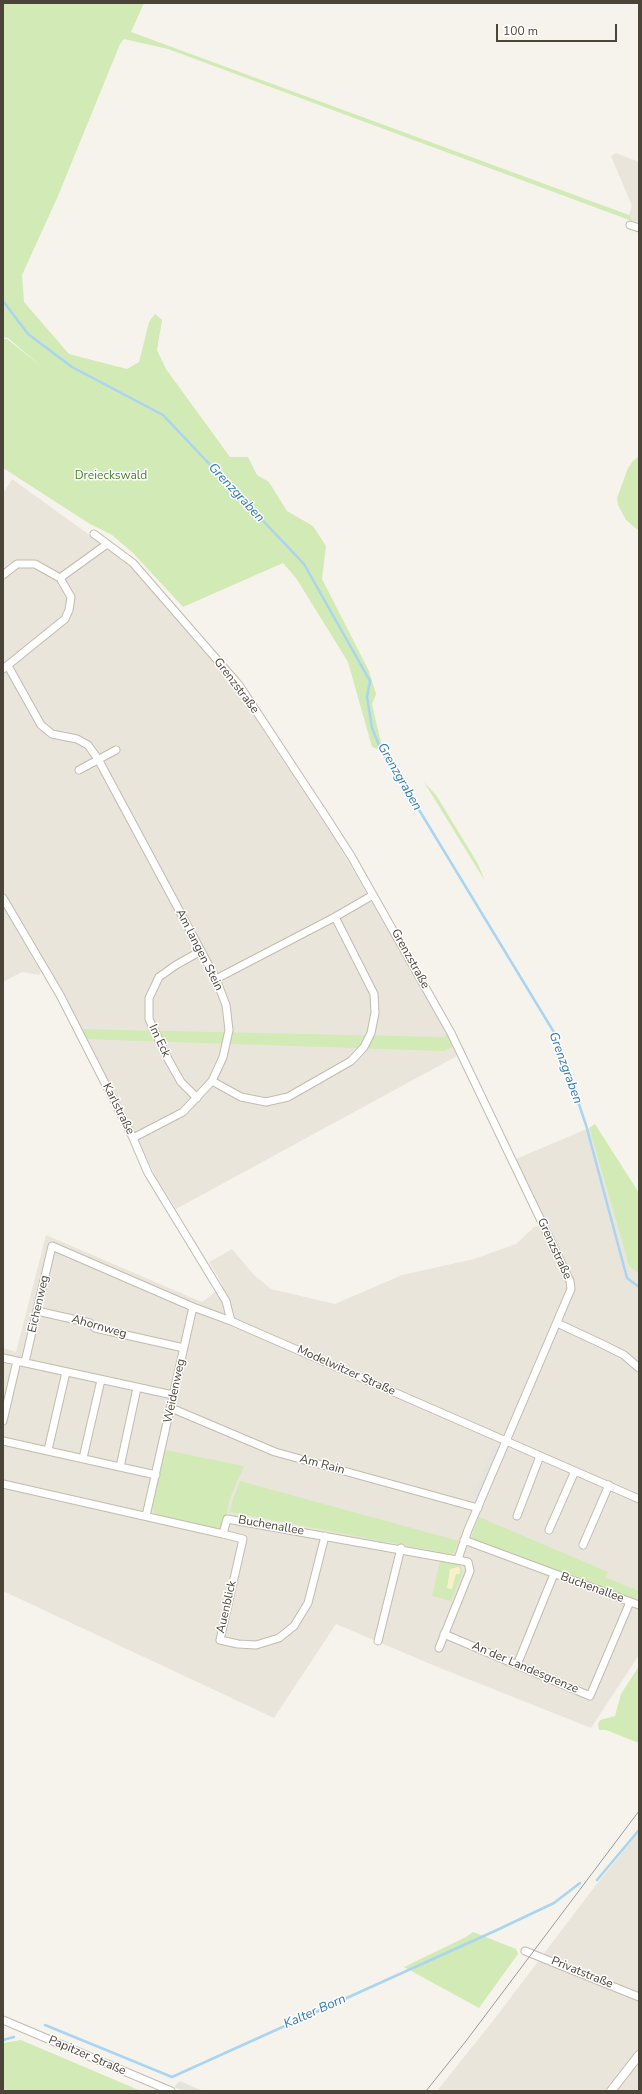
<!DOCTYPE html>
<html>
<head>
<meta charset="utf-8">
<style>
	body { margin:0 }
	#map { position:relative; width:642px; height:2094px; overflow:hidden; background:#f6f3ec; font-family:"Nunito Sans",sans-serif }
	canvas { display:block }
	.frame { position:absolute; inset:0; border:4px solid #4b4439; pointer-events:none }
	.scale { position:absolute; left:496px; top:24px; width:121px; height:18px; box-sizing:border-box; border:2px solid #4b4439; border-top:0; padding-left:5px; font-size:12px; line-height:14px; white-space:nowrap; color:#4b4439; -webkit-text-stroke:3px #fff; paint-order:stroke }
</style>
</head>
<body>
<div id="map">
<canvas width="642" height="2094"></canvas>
<div class="frame"></div>
<div class="scale">100 m</div>
</div>
<script>
const g = document.querySelector('canvas').getContext('2d');
g.lineJoin = 'round';
function fillPath(path, color) {
  g.fillStyle = color;
  g.fill(path, 'evenodd');
}
function shape(rows) {
  const path = new Path2D();
  for (const r of rows) {
    path.moveTo(r[0], r[1]);
    for (let i = 2; i < r.length; i += 2) path.lineTo(r[i], r[i + 1]);
  }
  return path;
}
function stroke(path, color, width, dash) {
  g.strokeStyle = color;
  g.lineWidth = width;
  g.lineCap = dash ? 'butt' : 'round';
  g.setLineDash(dash || []);
  g.stroke(path);
}
function drawText(font, color, halo, rows, align = 'center') {
  g.font = font + ' "Nunito Sans",sans-serif';
  g.lineWidth = 3;
  g.setLineDash([]);
  g.textBaseline = 'middle';
  g.strokeStyle = halo;
  g.fillStyle = color;
  for (const [text, x, y, turn = 0] of rows) {
    g.save();
    g.translate(x, y);
    g.rotate((+turn || 0) * Math.PI / 180);
    g.textAlign = isNaN(turn) ? turn : align;
    if (halo) g.strokeText(text, 0, 0);
    g.fillText(text, 0, 0);
    g.restore();
  }
}
fillPath(shape([
	[616,153,639,162,639,223,632,221,629,215,632,206,611,156],
	[12,479,127,562,233,684,335,839,443,1025,457,1056,176,1209,157,1179,83,1031,3,893,3,494],
	[3,906,41,972,39,975,22,972,3,982],
	[589,1128,629,1266,639,1274,639,1655,591,1728,435,1666,336,1624,274,1718,3,1591,3,1348,16,1352,46,1235,202,1302,223,1286,209,1262,232,1249,254,1275,271,1289,335,1304,402,1275,474,1259,516,1244,534,1227,546,1222,516,1159],
	[639,1832,639,2091,437,2091,496,2017,595,1886]
]), '#eae5da');
fillPath(shape([
	[3,3,144,3,131,32,629,215,632,221,168,49,124,39,120,44,58,196,22,275,24,302,69,354,127,369,139,362,149,322,155,314,162,320,157,350,166,369,230,457,248,457,257,475,269,482,287,511,313,526,326,546,322,579,369,671,376,694,372,704,383,751,372,747,348,662,296,578,283,563,183,607,133,553,112,535,90,524,3,468,3,339,7,339,42,367,8,338,3,337],
	[639,456,639,531,626,520,618,505,617,498,628,468,633,461],
	[424,782,436,795,478,864,485,881],
	[78,1029,443,1037,451,1033,457,1045,443,1051,83,1039],
	[595,1124,639,1193,639,1274,629,1266,589,1128],
	[165,1450,244,1466,230,1498,223,1530,155,1514,152,1507],
	[240,1481,459,1541,454,1553,450,1554,230,1512,233,1499],
	[479,1517,608,1572,605,1579,607,1578,639,1591,635,1600,474,1540,471,1537],
	[440,1561,460,1565,463,1572,451,1601,432,1596],
	[639,1666,639,1743,606,1730,599,1730,598,1725,600,1720,615,1716,621,1694],
	[473,1932,516,1949,518,1954,479,2008,404,1967,466,1937],
	[21,2040,141,2091,3,2091,3,2043]
]), '#d2eab5');
fillPath(shape([
	[458,1567,460,1569,460,1574,456,1574,452,1589,447,1588,450,1569]
]), '#f9efc9');
fillPath(shape([
	[494,1446,500,1449,478,1499,472,1496],
	[180,2081,203,2091,183,2091,174,2087]
]), '#e5e3e0');
stroke(shape([
	[3,301,28,334,72,367,163,415,304,564,370,681,367,697,372,728,382,752,407,790,555,1034,586,1125,627,1278,639,1287],
	[597,1880,639,1830],
	[45,2025,172,2077,497,1930,554,1903,580,1883],
	[3,2040,14,2037]
]), '#a9d4f2', 2.5);
const minor = shape([
	[630,225,639,228],
	[94,534,133,563,239,685,326,817,351,856,451,1033,570,1281,571,1289,468,1530,458,1559],
	[3,575,17,564,35,564,60,578,71,597,69,610,65,619,3,669],
	[60,578,107,544],
	[8,666,41,725,52,734,77,739,88,745,98,759,216,979,226,1005,229,1030,223,1057,212,1081,183,1112,133,1138],
	[79,770,116,750],
	[3,898,60,995,133,1138,148,1173,226,1301,231,1321],
	[216,979,335,917,373,895],
	[212,1081,241,1097,266,1102,288,1097,351,1061,364,1047,371,1033,375,1013,374,994,335,917],
	[197,1098,181,1082,168,1059,149,1019,149,998,159,977,176,965,201,951],
	[37,1311,90,1323,95,1328,184,1348],
	[557,1323,602,1344,624,1355,639,1368],
	[3,1358,173,1395],
	[25,1362,52,1246,193,1307,231,1321,639,1499],
	[171,1408,275,1452,478,1508],
	[3,1421,17,1361],
	[3,1441,156,1475],
	[48,1450,66,1372],
	[83,1458,101,1380],
	[120,1467,137,1388],
	[3,1484,223,1534,227,1519,468,1562,470,1571,439,1648],
	[146,1516,193,1307],
	[517,1516,540,1456],
	[549,1530,575,1471],
	[223,1534,243,1539,220,1640,238,1644,256,1645,279,1638,294,1626,308,1603,325,1536],
	[464,1540,639,1605],
	[583,1545,609,1485],
	[444,1634,590,1696,630,1602],
	[378,1641,401,1548],
	[517,1665,554,1574],
	[525,1951,639,1997],
	[3,2020,171,2091]
]);
const tertiary = shape([
	[611,2091,639,2055]
]);
stroke(minor, '#c2bbae', 9);
stroke(tertiary, '#c2bbae', 10);
stroke(minor, '#fff', 7);
stroke(tertiary, '#fff', 8);
stroke(shape([
	[426,2091,466,2041,639,1811]
]), '#9a9a9a', 1);
drawText('12px', '#4a7f2a', '#fff', [
	["Dreieckswald",111,476]
]);
drawText('12px', '#4b4439', '#fff', [
	["Grenzstraße",236,686,53],
	["Am langen Stein",199,950,63],
	["Grenzstraße",410,959,61],
	["Im Eck",159,1041,65],
	["Karlstraße",118,1109,63],
	["Grenzstraße",554,1249,65],
	["Eichenweg",39,1304,-77],
	["Ahornweg",99,1327,16],
	["Modelwitzer Straße",346,1371,24],
	["Weidenweg",175,1391,-78],
	["Am Rain",322,1465,15],
	["Buchenallee",271,1526,10],
	["Buchenallee",592,1588,20],
	["Auenblick",227,1607,-77],
	["An der Landesgrenze",525,1668,23],
	["Privatstraße",582,1973,22],
	["Papitzer Straße",87,2056,23]
]);
drawText('italic 13px', '#2e7ab2', '#fff', [
	["Grenzgraben",236,493,47],
	["Grenzgraben",399,777,60],
	["Grenzgraben",565,1068,70],
	["Kalter Born",315,2012,-24]
]);
</script>
</body>
</html>
